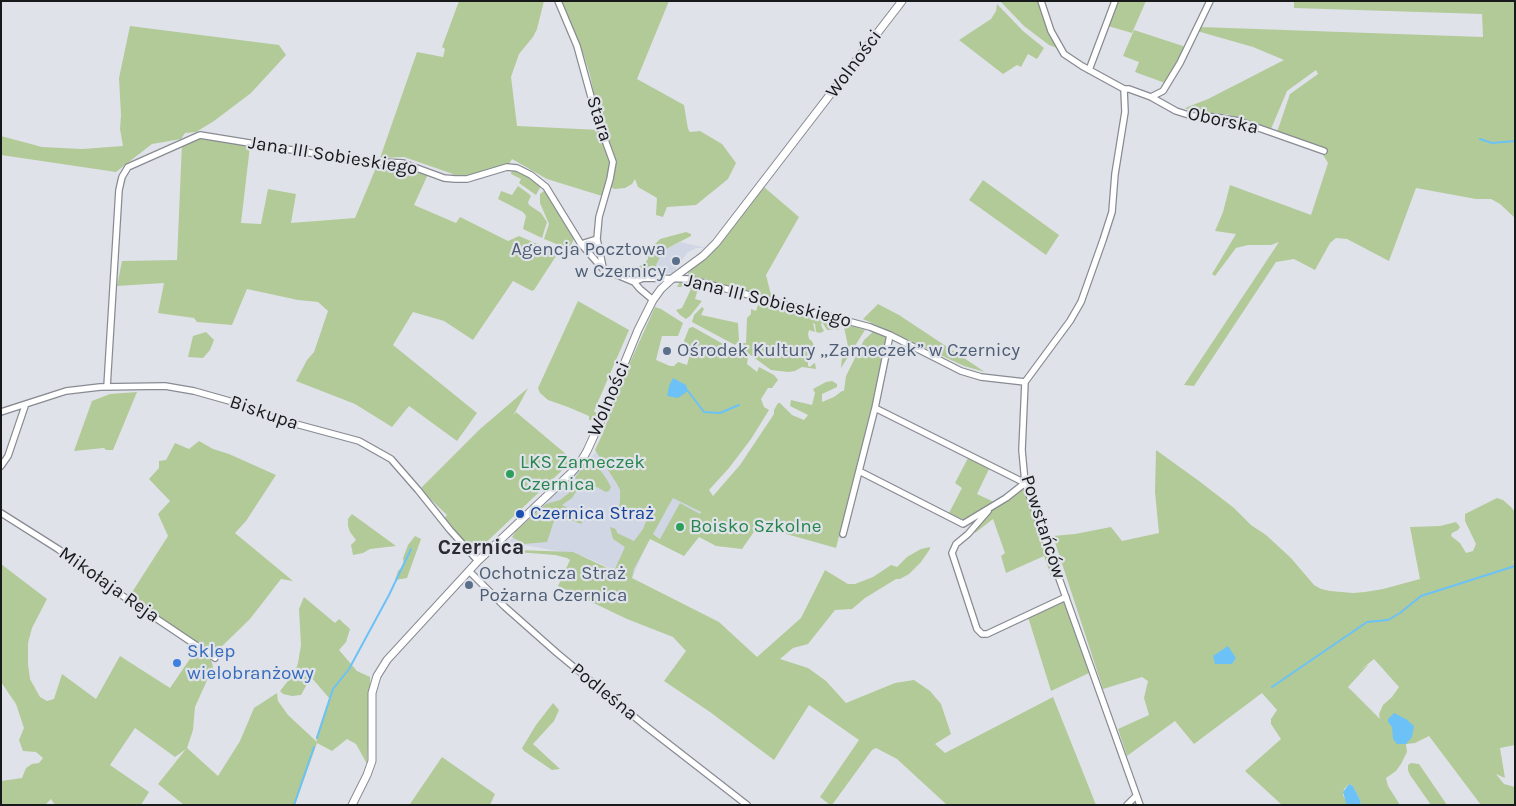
<!DOCTYPE html>
<html>
<head>
<meta charset="utf-8">
<style>
	body { margin:0 }
	#map { position:relative; width:1516px; height:806px; overflow:hidden; background:#e0e2ea; font-family:Karla,sans-serif }
	canvas { display:block }
	.frame { position:absolute; inset:0; border:2px solid #18191b; pointer-events:none }
</style>
</head>
<body>
<div id="map">
<canvas width="1516" height="806"></canvas>
<div class="frame"></div>
</div>
<script>
const g = document.querySelector('canvas').getContext('2d');
g.lineJoin = 'round';
function fillPath(path, color) {
  g.fillStyle = color;
  g.fill(path, 'evenodd');
}
function shape(rows) {
  const path = new Path2D();
  for (const r of rows) {
    path.moveTo(r[0], r[1]);
    for (let i = 2; i < r.length; i += 2) path.lineTo(r[i], r[i + 1]);
  }
  return path;
}
function stroke(path, color, width, dash) {
  g.strokeStyle = color;
  g.lineWidth = width;
  g.lineCap = dash ? 'butt' : 'round';
  g.setLineDash(dash || []);
  g.stroke(path);
}
function drawText(font, color, halo, rows, align = 'center') {
  g.font = font + ' Karla,sans-serif';
  g.lineWidth = 4.5;
  g.setLineDash([]);
  g.textBaseline = 'middle';
  g.strokeStyle = halo;
  g.fillStyle = color;
  for (const [text, x, y, turn = 0] of rows) {
    g.save();
    g.translate(x, y);
    g.rotate((+turn || 0) * Math.PI / 180);
    g.textAlign = isNaN(turn) ? turn : align;
    if (halo) g.strokeText(text, 0, 0);
    g.fillText(text, 0, 0);
    g.restore();
  }
}
fillPath(shape([
	[681,242,706,248,696,248,687,253,673,273,660,273,661,271,656,265,660,257,668,248],
	[598,450,666,512,673,497,701,512,679,550,653,534,647,544,632,578,583,556,509,542,522,526,559,490]
]), '#d0d6e4');
fillPath(shape([
	[459,1,544,1,537,29,533,37,519,54,511,77,517,126,600,130,611,161,602,196,547,179,512,159,509,164,491,168,466,177,452,176,453,174,404,157,380,158,417,52,443,57,445,49,442,47],
	[561,1,669,1,637,79,684,105,688,129,690,132,700,131,722,144,736,163,728,179,696,205,667,207,663,217,656,215,657,198,638,187,635,179,632,184,625,188,615,189,610,187,616,162,598,113,590,75,582,50],
	[1000,1,1038,1,1057,48,1049,45,1024,26],
	[1116,1,1146,1,1132,33,1108,26],
	[1294,1,1515,1,1515,218,1500,204,1491,199,1476,199,1416,188,1389,261,1347,239,1336,238,1330,243,1315,270,1294,259,1276,262,1194,386,1184,385,1279,242,1271,245,1248,245,1236,248,1215,276,1212,274,1236,234,1215,231,1223,212,1230,185,1311,215,1328,163,1323,155,1325,150,1277,132,1290,94,1318,74,1316,70,1287,91,1271,129,1227,114,1195,113,1185,108,1208,99,1284,60,1253,47,1197,31,1200,27,1483,37,1482,14,1294,8],
	[997,4,1023,31,1044,48,1037,59,1028,54,1021,67,1017,65,1003,74,959,40,991,19,996,11],
	[130,26,279,45,286,55,251,93,214,121,196,132,185,133,181,139,152,144,116,172,1,155,1,136,42,147,82,149,123,146,120,129,121,115,119,78],
	[1134,30,1186,47,1165,83,1135,72,1139,62,1123,56],
	[200,135,250,146,241,223,261,224,268,189,296,194,291,223,355,218,378,163,403,163,429,172,414,205,456,223,460,217,508,241,519,236,558,253,534,290,532,291,513,281,473,340,444,321,413,312,393,345,477,413,457,441,409,406,392,427,355,404,296,381,307,360,314,352,328,311,318,302,298,300,247,289,232,325,197,322,194,318,158,313,164,283,117,286,122,261,177,260,182,143],
	[512,170,520,172,541,186,536,195,519,183,521,179,511,174],
	[983,180,1059,235,1046,255,969,200],
	[518,186,529,194,531,196,528,202,529,205,541,213,547,222,542,238,523,229,526,216,523,212,498,199,501,191,512,195],
	[764,187,799,217,766,275,772,299,689,278,688,271,704,259,719,245],
	[544,191,550,198,574,239,569,249,544,239,549,224,540,203,540,194],
	[686,232,691,234,691,236,668,248,660,257,656,265,661,271,660,273,651,272,643,275,622,270,623,266,637,267,644,264,648,259,647,252,660,239],
	[680,282,698,289,695,299,702,301,690,316,686,319,680,315,676,310,682,308,691,289,684,286,680,287,677,287],
	[733,292,769,302,771,306,810,316,823,317,865,330,841,368,842,357,841,354,844,353,847,356,848,354,846,351,840,353,842,349,848,346,844,327,841,325,838,330,827,330,822,322,821,325,824,331,820,333,816,332,815,324,813,323,815,332,809,330,808,334,809,339,812,341,814,346,808,349,807,360,808,362,808,366,810,367,813,364,815,363,816,369,802,367,795,371,788,372,771,370,745,351,743,343,746,343,747,318,751,314,751,309,756,311,759,302,732,295],
	[578,301,629,330,594,411,598,415,593,420,589,420,589,416,568,407,548,400,540,393,538,388],
	[878,304,899,315,985,372,964,366,863,319],
	[655,307,661,309,683,323,678,336,662,336,656,360,670,366,674,366,678,362,687,365,690,354,684,348,684,341,689,328,693,327,748,358,747,364,757,372,759,367,774,375,778,380,772,388,768,388,761,399,764,407,769,410,751,439,729,468,709,490,713,496,740,465,774,414,774,410,778,403,780,403,792,415,804,420,808,415,790,406,791,400,812,405,815,393,813,389,826,382,832,381,837,384,837,387,822,394,822,402,834,397,842,391,844,391,846,376,864,340,874,331,886,336,887,339,871,409,836,548,758,526,742,549,716,546,699,537,684,556,650,539,634,569,632,578,719,622,757,657,801,618,825,570,848,584,855,584,873,577,891,565,897,567,907,557,921,549,930,547,930,549,921,562,909,574,900,579,896,579,865,598,852,609,835,610,808,644,793,648,780,659,808,668,826,681,846,703,895,683,914,680,930,691,941,704,951,734,935,744,945,753,1053,697,1096,805,947,805,897,759,876,748,872,750,832,805,830,805,820,797,859,740,809,705,774,760,710,712,664,681,686,651,673,637,627,619,558,586,570,560,567,558,555,555,517,552,518,550,573,552,614,571,625,547,613,539,610,527,616,529,617,533,634,541,643,529,648,517,631,508,629,510,624,507,618,509,620,502,620,490,617,484,595,450,603,433,619,387],
	[673,498,701,512,700,514,680,503,660,539,653,534],
	[702,307,704,309,701,315,738,323,739,341,735,345,692,322,694,315],
	[206,332,214,340,210,350,203,358,188,357,193,336],
	[528,388,513,416,516,412,573,460,475,553,444,519,447,515,420,489,480,429],
	[137,392,113,450,106,450,104,448,74,451,92,401,110,394],
	[199,441,213,449,229,454,276,475,246,521,235,533,293,581,281,579,250,619,217,651,217,657,129,597,168,536,158,514,170,501,149,479,159,468,159,461,166,460,175,443,189,449],
	[1156,450,1199,481,1234,508,1251,525,1266,535,1291,558,1314,585,1321,589,1330,591,1353,593,1365,592,1383,589,1420,579,1410,527,1440,526,1456,522,1460,527,1458,530,1452,533,1451,536,1460,543,1466,553,1473,551,1476,544,1465,521,1465,514,1497,498,1503,500,1511,507,1515,512,1515,560,1511,563,1515,561,1515,745,1500,748,1505,778,1496,774,1504,784,1515,787,1515,805,1481,805,1429,736,1415,743,1406,744,1407,752,1401,764,1396,771,1386,778,1388,786,1400,805,1361,805,1360,800,1353,786,1349,784,1344,789,1343,795,1348,805,1282,805,1245,771,1281,739,1271,724,1271,719,1277,710,1262,693,1194,744,1175,721,1127,756,1118,729,1149,715,1144,698,1148,681,1142,677,1103,689,1053,536,1075,534,1111,527,1122,541,1159,533,1155,492],
	[1374,659,1399,687,1392,697,1383,705,1379,714,1380,719,1348,687,1369,664,1359,671],
	[968,458,989,469,977,494,994,502,964,520,949,513,962,488,955,483],
	[588,459,592,459,606,478,611,487,609,491,606,492,591,484,588,485,575,478],
	[572,482,587,487,586,489,577,490,572,498,562,505,585,516,581,524,561,516,561,513,556,512,552,515,552,519,554,521,547,542,524,544,512,537,516,531,546,504,560,500,569,493,572,488,570,483],
	[1024,487,1055,574,1051,576,1044,556,1006,573,1001,556,1005,553,993,519,975,533,974,531,993,509],
	[352,514,396,546,370,549,363,553,353,555,351,545,356,540,350,532,348,526,348,519],
	[415,536,421,539,407,578,395,580,398,571,404,565,403,558,408,545],
	[1,564,47,599,32,628,28,643,28,664,30,679,40,697,47,701,54,699,62,674,96,699,120,656,170,688,196,650,211,659,213,667,195,707,193,730,187,748,218,776,240,741,254,708,277,693,278,701,288,715,317,742,316,737,329,698,311,677,301,695,292,696,283,694,280,691,295,672,298,663,301,645,299,609,304,597,335,623,339,619,350,629,346,642,339,650,357,671,370,677,370,709,367,764,356,744,347,739,332,751,317,743,295,805,184,805,158,784,186,749,175,757,135,728,110,765,149,792,141,805,55,805,51,799,45,805,1,805,1,781,22,778,26,768,32,764,39,763,43,758,36,752,23,751,19,740,24,728,16,704,1,682],
	[1064,599,1089,673,1051,691,1028,617],
	[553,703,559,710,554,721,533,744,560,769,552,770,524,751,522,748,536,725],
	[442,757,495,794,490,805,410,804],
	[1411,763,1419,764,1447,805,1431,805,1410,775,1408,770,1408,765]
]), '#b2ca97');
fillPath(shape([
	[673,378,686,385,688,391,678,398,667,396,669,386],
	[1228,646,1236,658,1232,664,1215,664,1213,656],
	[1394,713,1406,719,1414,726,1412,737,1406,744,1397,744,1393,739,1392,727,1388,722,1388,719],
	[1349,784,1353,786,1360,800,1361,805,1348,805,1346,803,1343,792]
]), '#6cc2f6');
stroke(shape([
	[1480,139,1492,143,1515,141],
	[688,391,704,412,720,413,739,405],
	[1272,687,1367,622,1388,620,1400,613,1421,596,1515,566],
	[317,738,333,689,349,669,389,595,411,549],
	[294,805,314,747]
]), '#6cc2f6', 2);
const minor = shape([
	[558,1,577,46,596,115,613,162,610,179,599,217,597,239,581,244],
	[1041,1,1051,31,1064,54,1082,66,1124,89],
	[1089,70,1115,1],
	[1124,89,1125,112,1115,174,1112,212,1103,240,1081,302,1070,321,1025,382,1022,450,1025,483,1140,805],
	[1124,89,1129,89,1151,97,1176,111,1192,116,1215,117,1239,121,1324,151],
	[1151,97,1163,91,1180,63,1210,1],
	[597,239,603,267],
	[634,282,640,289,653,300],
	[107,387,119,190,122,177,128,167,200,135,360,161,403,163,444,178,455,179,467,179,507,167,517,168,531,175,546,187,581,244,603,269,634,282,643,278,689,279,870,327,890,335,961,371,981,377,1025,382],
	[1,412,66,391,100,387,165,386,194,391,233,402,270,417,359,441,391,459,418,490,450,530,478,561],
	[1,466,8,456,25,406],
	[859,471,963,524,1006,498,1025,483,875,408],
	[988,511,968,534,956,544,952,553,977,629,982,634,987,634,1066,597],
	[1,513,58,549,96,578,215,658],
	[843,534,875,408,890,335],
	[469,571,505,607,557,653,643,724,747,805],
	[1127,805,1136,796]
]);
const tertiary = shape([
	[352,805,367,775,372,761,372,693,377,676,387,660,478,561,571,473,580,463,587,451,602,418,638,330,653,300,661,289,673,278,703,256,716,243,902,1]
]);
stroke(minor, '#888b92', 8);
stroke(tertiary, '#888b92', 9);
stroke(minor, '#fff', 5.5);
stroke(tertiary, '#fff', 7);
for (const [x, y, r, color] of [
	[676,261,5,"#5c6f8a"],
	[667,351,5,"#5c6f8a"],
	[510,474,5,"#2e9e5b"],
	[520,514,5,"#1a4fb4"],
	[680,527,5,"#2e9e5b"],
	[469,585,5,"#5c6f8a"],
	[177,663,5,"#3f7fe0"]
]) {
  const dot = new Path2D();
  dot.arc(x, y, r, 0, 2 * Math.PI);
  g.fillStyle = color;
  g.fill(dot);
  stroke(dot, '#e0e2ea', 2);
}
drawText('19px', '#18191b', '#e0e2ea', [
	["Wolności",854,64,-53],
	["Stara",599,119,72],
	["Oborska",1223,121,12],
	["Jana III Sobieskiego",333,156,9],
	["Jana III Sobieskiego",768,301,14],
	["Wolności",609,399,-67],
	["Biskupa",264,413,19],
	["Powstańców",1043,527,72],
	["Mikołaja Reja",109,585,35],
	["Podleśna",604,692,39]
]);
drawText('19px', '#4e5e75', '#e0e2ea', [
	["Agencja Pocztowa",666,250,"right"],
	["w Czernicy",666,272,"right"],
	["Ośrodek Kultury „Zameczek” w Czernicy",677,351],
	["Ochotnicza Straż",479,574],
	["Pożarna Czernica",479,596]
], 'left');
drawText('19px', '#27864d', '#e0e2ea', [
	["LKS Zameczek",520,463],
	["Czernica",520,485],
	["Boisko Szkolne",690,527]
], 'left');
drawText('19px', '#164399', '#e0e2ea', [
	["Czernica Straż",530,514]
], 'left');
drawText('19px', '#366cbe', '#e0e2ea', [
	["Sklep",187,652],
	["wielobranżowy",187,674]
], 'left');
drawText('bold 21px', '#2a2c32', '#e0e2ea', [
	["Czernica",481,548]
]);
</script>
</body>
</html>
